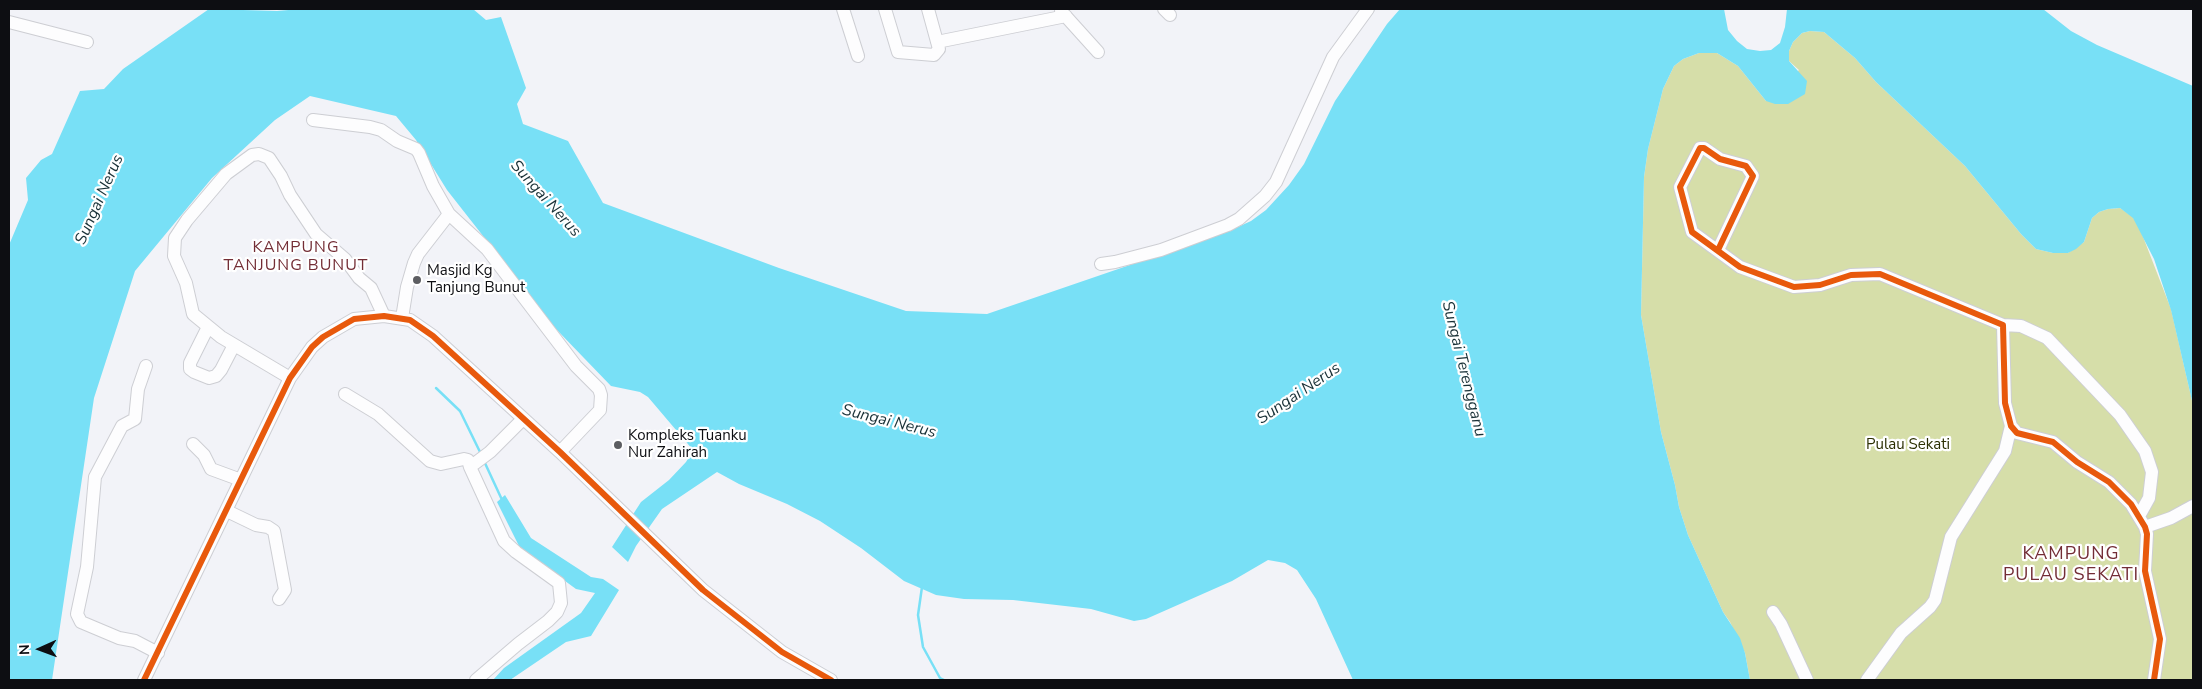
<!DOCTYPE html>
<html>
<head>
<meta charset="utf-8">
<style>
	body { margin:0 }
	#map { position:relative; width:2202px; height:689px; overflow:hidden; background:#f2f3f8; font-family:"Nunito Sans",sans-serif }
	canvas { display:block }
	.frame { position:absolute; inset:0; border:10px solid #0d0e12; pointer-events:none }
	.north { position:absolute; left:15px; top:624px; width:50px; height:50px; -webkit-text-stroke:4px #fff; paint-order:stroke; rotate:268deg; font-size:14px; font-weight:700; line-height:20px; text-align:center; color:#0d0e12 }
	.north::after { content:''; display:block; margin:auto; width:18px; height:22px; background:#0d0e12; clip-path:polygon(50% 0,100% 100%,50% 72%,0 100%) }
</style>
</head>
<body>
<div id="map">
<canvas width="2202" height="689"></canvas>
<div class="frame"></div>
<div class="north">N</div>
</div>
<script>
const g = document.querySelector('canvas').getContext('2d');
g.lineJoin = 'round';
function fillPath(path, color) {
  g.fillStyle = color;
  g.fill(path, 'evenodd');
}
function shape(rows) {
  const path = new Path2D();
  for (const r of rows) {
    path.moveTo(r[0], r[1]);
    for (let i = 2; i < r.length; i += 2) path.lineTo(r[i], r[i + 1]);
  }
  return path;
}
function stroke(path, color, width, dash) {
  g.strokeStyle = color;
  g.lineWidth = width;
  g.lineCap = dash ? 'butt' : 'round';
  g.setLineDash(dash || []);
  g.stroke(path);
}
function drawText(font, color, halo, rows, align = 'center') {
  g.font = font + ' "Nunito Sans",sans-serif';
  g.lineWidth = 4.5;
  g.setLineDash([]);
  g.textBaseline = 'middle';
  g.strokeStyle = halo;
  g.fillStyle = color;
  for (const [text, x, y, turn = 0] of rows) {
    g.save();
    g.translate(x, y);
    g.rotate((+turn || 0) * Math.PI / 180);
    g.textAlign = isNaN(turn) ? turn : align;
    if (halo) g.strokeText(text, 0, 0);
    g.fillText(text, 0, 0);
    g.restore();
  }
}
fillPath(shape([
	[1810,31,1824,32,1855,58,1876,82,1965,166,2021,234,2036,249,2053,253,2068,253,2084,242,2092,218,2099,212,2108,209,2120,208,2133,217,2140,229,2171,309,2193,405,2193,680,1750,680,1745,653,1730,622,1723,612,1688,535,1679,507,1675,485,1661,432,1641,315,1644,177,1648,149,1663,89,1674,66,1683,59,1699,53,1717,53,1738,66,1766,101,1799,70,1789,61,1789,51,1793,42,1802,33]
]), '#d6dea9');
fillPath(shape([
	[209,9,277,11,300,9,473,9,486,20,501,17,526,88,517,104,523,124,568,141,603,203,779,268,906,311,987,314,1229,231,1251,221,1266,210,1289,185,1304,164,1335,101,1387,24,1400,9,1724,9,1728,30,1737,41,1747,49,1760,51,1771,50,1780,43,1785,27,1787,9,2043,9,2071,31,2097,45,2193,86,2193,405,2171,310,2154,259,2133,218,2120,208,2108,209,2099,212,2092,218,2084,242,2076,249,2068,253,2053,253,2036,249,2021,234,1965,166,1876,82,1855,58,1824,32,1810,31,1802,33,1793,42,1789,51,1789,61,1807,81,1805,94,1788,104,1775,104,1766,101,1738,66,1717,53,1699,53,1683,59,1674,66,1663,89,1648,149,1644,177,1641,315,1661,432,1675,485,1679,507,1688,535,1723,612,1740,638,1745,653,1750,680,1353,680,1316,599,1297,570,1285,563,1268,560,1232,581,1146,619,1134,621,1091,609,1013,600,964,599,936,595,904,581,861,548,820,521,787,504,739,484,717,472,662,509,636,546,628,562,612,547,641,502,669,480,686,462,693,450,648,397,640,392,611,386,556,329,447,190,416,140,396,116,310,96,275,120,212,178,135,271,94,398,52,680,9,680,9,245,28,200,26,178,41,160,52,154,80,91,104,89,123,69],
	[505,495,531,538,591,577,603,579,619,590,591,636,566,642,510,680,493,680,504,668,581,613,595,593,576,589,520,548,497,502]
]), '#78e0f6');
stroke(shape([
	[436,388,460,411,481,454],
	[484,461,503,502],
	[922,587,918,615,923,647,940,678,944,680]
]), '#78e0f6', 2.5);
const minor = shape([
	[843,9,858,56],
	[885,9,898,52,934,55,939,49,928,9],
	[1164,9,1170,15],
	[1061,11,1098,52],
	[9,22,87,42],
	[937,42,1066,16],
	[313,120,370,127,381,130,397,141,416,149,419,153,433,186,449,214,487,249,576,366,599,389,601,395,600,410,560,452],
	[1718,250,1753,176,1746,166,1720,159,1704,148,1700,148,1680,187,1692,232,1740,267,1794,287,1820,285,1851,275,1880,274,2003,325,2005,403,2011,426,2017,433,2053,442,2077,462,2109,482,2131,504,2145,527,2147,534,2145,571,2160,639,2154,680],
	[1101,264,1115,262,1161,250,1228,225,1239,219,1265,196,1276,182,1333,57,1368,9],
	[402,318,407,287,414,263,418,254,449,214],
	[2003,325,2021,326,2047,338,2120,415,2145,451,2152,472,2149,498,2139,516],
	[208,327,190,363,190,369,194,372,209,378,216,376,221,370,234,345],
	[146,366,138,389,135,419,122,426,95,477,87,567,77,614,81,622,119,638,135,641,158,653],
	[290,378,221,337,193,314,186,283,174,256,175,238,187,220,226,174,252,155,259,154,269,158,281,176,290,195,316,234,345,259,359,278,371,288,384,316],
	[345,394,378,414,430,461,441,464,464,459,468,460,470,467],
	[193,444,204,455,211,469,241,480],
	[227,511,256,525,268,527,274,531,285,590,279,599],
	[2145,527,2171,518,2193,506],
	[1773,612,1781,624,1807,680],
	[144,680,290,378,312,347,323,337,354,319,384,316,410,320,433,336,560,452,703,590,782,652,831,680],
	[476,680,518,644,548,621,557,612,561,603,559,583,516,552,504,541,470,467,490,452,523,419],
	[1867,680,1901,633,1930,607,1935,600,1951,537,2005,451,2011,426]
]);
stroke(minor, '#cdced3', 14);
stroke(minor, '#fdfdfe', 12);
stroke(shape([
	[1718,250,1753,176,1746,166,1720,159,1704,148,1700,148,1680,187,1692,232,1740,267,1794,287,1820,285,1851,275,1880,274,2003,325,2005,403,2011,426,2017,433,2053,442,2077,462,2109,482,2131,504,2145,527,2147,534,2145,571,2160,639,2154,680],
	[144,680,290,378,312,347,323,337,354,319,384,316,410,320,433,336,560,452,703,590,782,652,831,680]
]), '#e8590c', 6);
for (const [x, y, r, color] of [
	[417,280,5,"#5d5e62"],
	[618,445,5,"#5d5e62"]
]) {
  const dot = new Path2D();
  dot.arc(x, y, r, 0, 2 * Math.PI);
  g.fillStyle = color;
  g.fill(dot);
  stroke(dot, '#fff', 2);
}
drawText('15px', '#0d0e12', '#fff', [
	["Masjid Kg",427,271],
	["Tanjung Bunut",427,288],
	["Kompleks Tuanku",628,436],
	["Nur Zahirah",628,453]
], 'left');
drawText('15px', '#2c3003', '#fff', [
	["Pulau Sekati",1908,445]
]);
drawText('italic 16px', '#193137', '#fff', [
	["Sungai Nerus",545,199,48],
	["Sungai Nerus",100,200,-66],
	["Sungai Terengganu",1463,369,76],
	["Sungai Nerus",1299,394,-34],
	["Sungai Nerus",889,422,14]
]);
g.letterSpacing = '1px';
drawText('16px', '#732d35', '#fff', [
	["KAMPUNG",296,248],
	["TANJUNG BUNUT",296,266]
]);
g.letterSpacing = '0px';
g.letterSpacing = '1px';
drawText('18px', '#732d35', '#fff', [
	["KAMPUNG",2071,555],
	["PULAU SEKATI",2071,576]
]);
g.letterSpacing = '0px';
</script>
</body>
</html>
